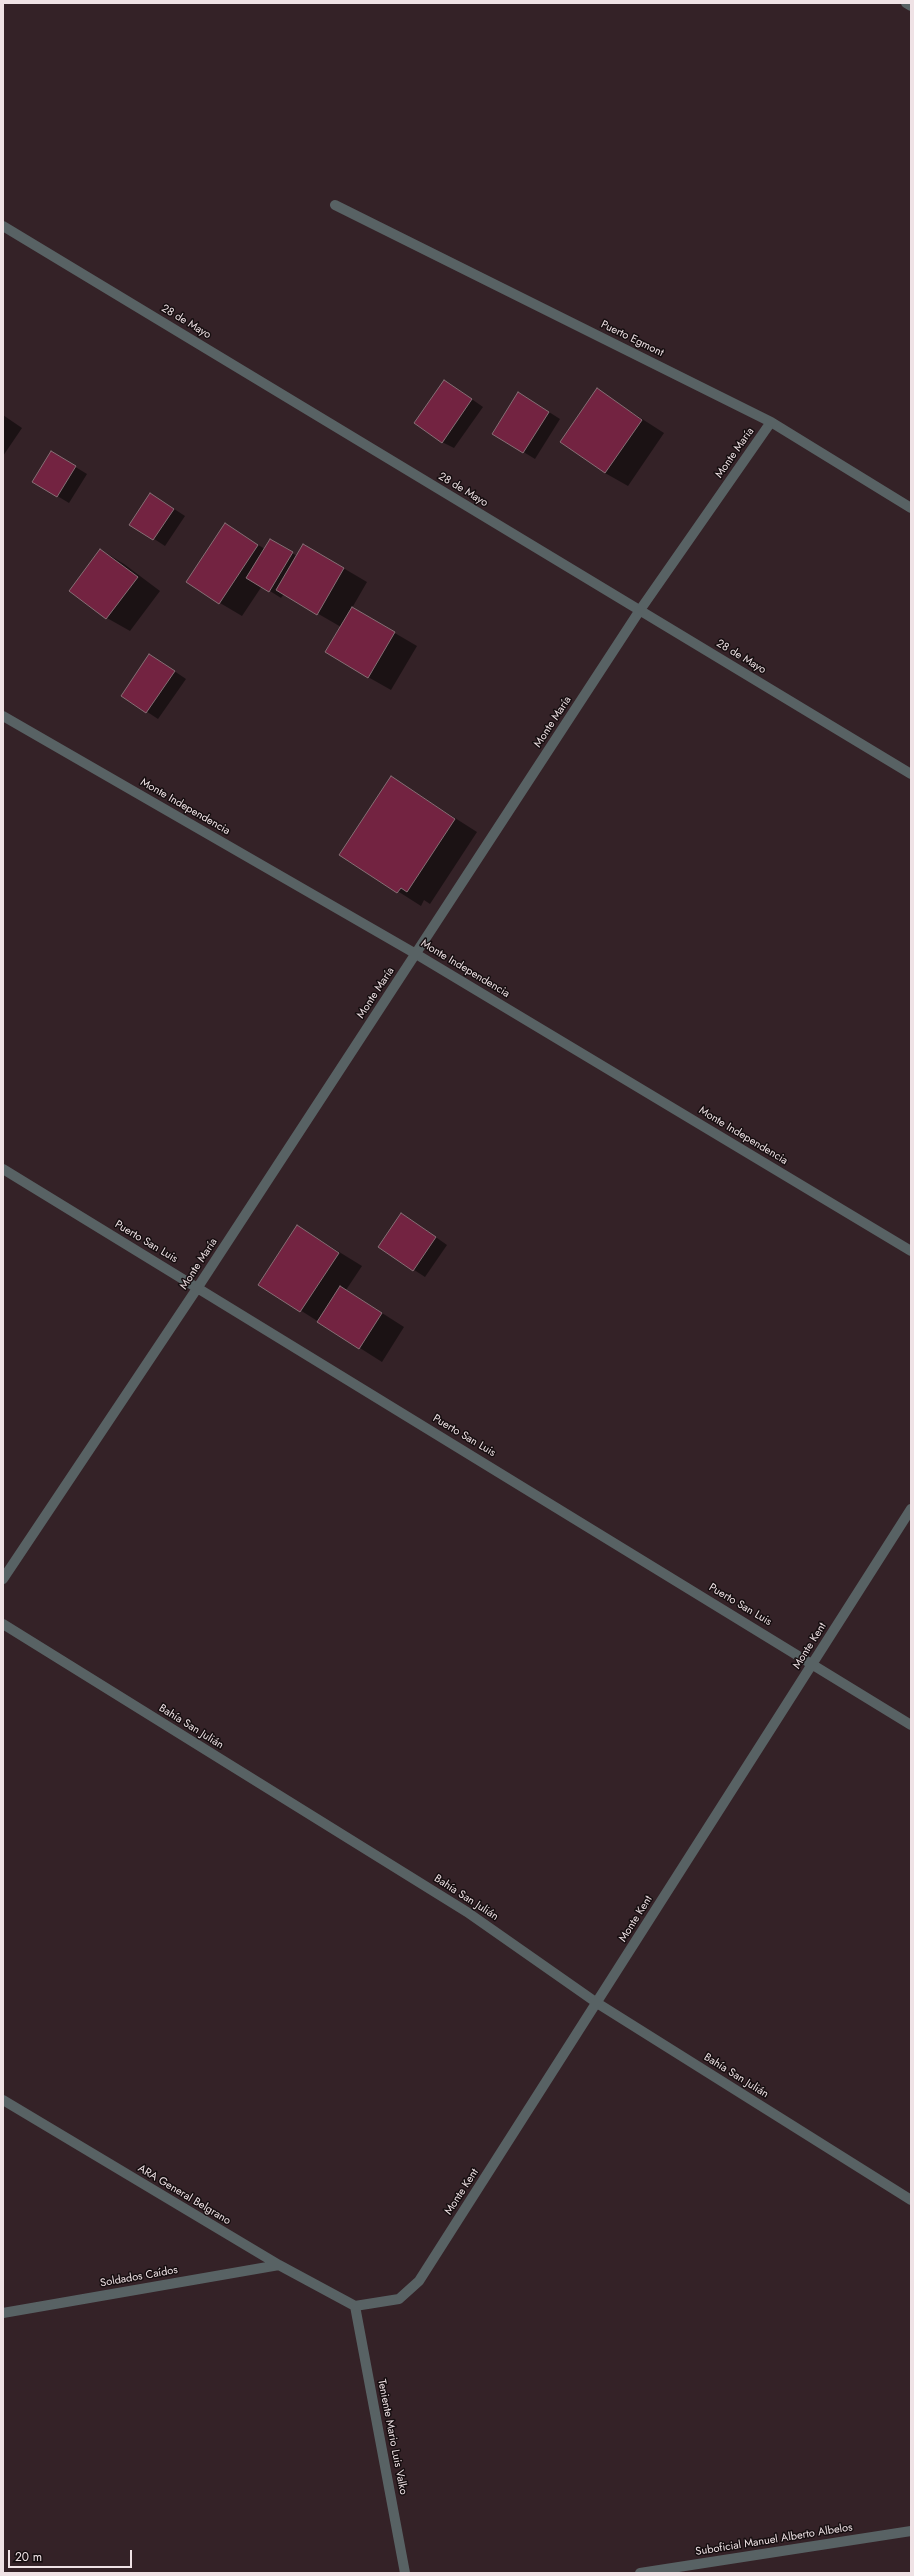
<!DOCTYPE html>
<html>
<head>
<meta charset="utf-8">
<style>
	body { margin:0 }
	#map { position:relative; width:914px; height:2576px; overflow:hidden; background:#342227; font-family:Jost,sans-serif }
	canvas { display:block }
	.frame { position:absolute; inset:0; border:4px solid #efe2e5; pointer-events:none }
	.scale { position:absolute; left:8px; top:2550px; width:124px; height:18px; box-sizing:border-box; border:2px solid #efe2e5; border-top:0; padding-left:5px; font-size:12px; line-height:14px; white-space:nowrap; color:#efe2e5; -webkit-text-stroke:3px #160e10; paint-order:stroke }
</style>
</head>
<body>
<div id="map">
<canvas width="914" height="2576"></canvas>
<div class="frame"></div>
<div class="scale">20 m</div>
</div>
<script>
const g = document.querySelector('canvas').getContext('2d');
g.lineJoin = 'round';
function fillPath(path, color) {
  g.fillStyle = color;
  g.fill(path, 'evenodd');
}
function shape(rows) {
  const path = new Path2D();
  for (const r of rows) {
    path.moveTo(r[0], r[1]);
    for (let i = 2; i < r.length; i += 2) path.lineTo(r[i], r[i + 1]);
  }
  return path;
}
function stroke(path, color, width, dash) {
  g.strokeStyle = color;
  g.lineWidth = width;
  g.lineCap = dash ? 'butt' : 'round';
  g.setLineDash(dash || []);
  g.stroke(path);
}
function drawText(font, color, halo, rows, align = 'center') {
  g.font = font + ' Jost,sans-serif';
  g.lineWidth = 3;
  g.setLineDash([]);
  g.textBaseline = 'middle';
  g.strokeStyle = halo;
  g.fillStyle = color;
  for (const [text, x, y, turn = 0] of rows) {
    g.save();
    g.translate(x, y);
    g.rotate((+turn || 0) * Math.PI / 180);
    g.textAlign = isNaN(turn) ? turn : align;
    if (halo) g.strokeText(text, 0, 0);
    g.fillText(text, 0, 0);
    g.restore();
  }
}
fillPath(shape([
	[456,388,483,407,454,448,442,442],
	[597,390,664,433,628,486,605,473],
	[530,400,560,419,535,459,494,434],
	[3,415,22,428,3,456],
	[51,452,87,474,69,503,34,482],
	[162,501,185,516,165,546,131,524],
	[225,525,265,549,270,540,297,556,304,545,367,582,352,608,417,646,391,690,368,677,341,627,284,594,281,598,262,586,242,616,220,603],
	[101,550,124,564,160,591,130,631,107,618,70,591],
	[161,662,186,679,158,719,123,696],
	[392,778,477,832,430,904,424,900,421,906,341,855],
	[413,1221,447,1245,425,1277,379,1247],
	[297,1226,362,1266,346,1290,404,1327,382,1362,259,1284]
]), '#0007');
const building = shape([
	[444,380,472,399,442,443,414,423,444,380],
	[597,388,642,420,605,473,560,442,597,388],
	[518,392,549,412,523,453,492,434,518,392],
	[51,451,76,466,57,497,32,482,51,451],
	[150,493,174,509,153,540,129,525,150,493],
	[225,523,258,545,219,604,186,582,225,523],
	[270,539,293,552,269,592,246,578,270,539],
	[303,544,344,568,317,615,276,590,303,544],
	[100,549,138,577,106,619,69,591,100,549],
	[352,607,395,632,368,678,325,652,352,607],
	[149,654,175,671,146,713,121,696,149,654],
	[391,776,455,819,407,892,401,888,397,893,339,855,391,776],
	[401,1213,436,1237,413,1271,378,1247,401,1213],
	[297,1225,339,1253,300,1312,258,1285,297,1225],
	[340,1286,382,1313,359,1349,317,1322,340,1286]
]);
fillPath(building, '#732341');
stroke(building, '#866f75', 1);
stroke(shape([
	[906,3,911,6],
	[335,205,771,422,911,508],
	[3,226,911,774],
	[3,716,416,954,911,1251],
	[3,1169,911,1725],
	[3,1579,198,1287,640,610,771,422],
	[3,1624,467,1912,597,2003,911,2200],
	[3,2100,279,2265,355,2306],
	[355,2306,399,2299,419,2281,911,1509],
	[355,2306,405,2573],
	[3,2313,279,2265],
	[640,2573,911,2531]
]), '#586264', 10);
drawText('11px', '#efe2e5', '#160e10', [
	["28 de Mayo",186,322,31],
	["Puerto Egmont",632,339,26],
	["Monte María",735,453,-55],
	["28 de Mayo",463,490,31],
	["28 de Mayo",741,657,31],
	["Monte María",553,722,-57],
	["Monte Independencia",185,807,30],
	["Monte Independencia",465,969,31],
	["Monte María",376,993,-57],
	["Monte Independencia",743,1136,31],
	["Puerto San Luis",146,1242,31],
	["Monte María",199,1264,-57],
	["Puerto San Luis",464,1436,31],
	["Puerto San Luis",740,1605,31],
	["Monte Kent",810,1646,-58],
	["Bahía San Julián",191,1727,32],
	["Bahía San Julián",466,1898,33],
	["Monte Kent",636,1919,-58],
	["Bahía San Julián",736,2076,32],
	["Monte Kent",462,2192,-57],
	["ARA General Belgrano",184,2195,31],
	["Soldados Caídos",139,2277,-10],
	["Teniente Mario Luis Valko",392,2437,79],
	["Suboficial Manuel Alberto Albelos",774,2540,-9]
]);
</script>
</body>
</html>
